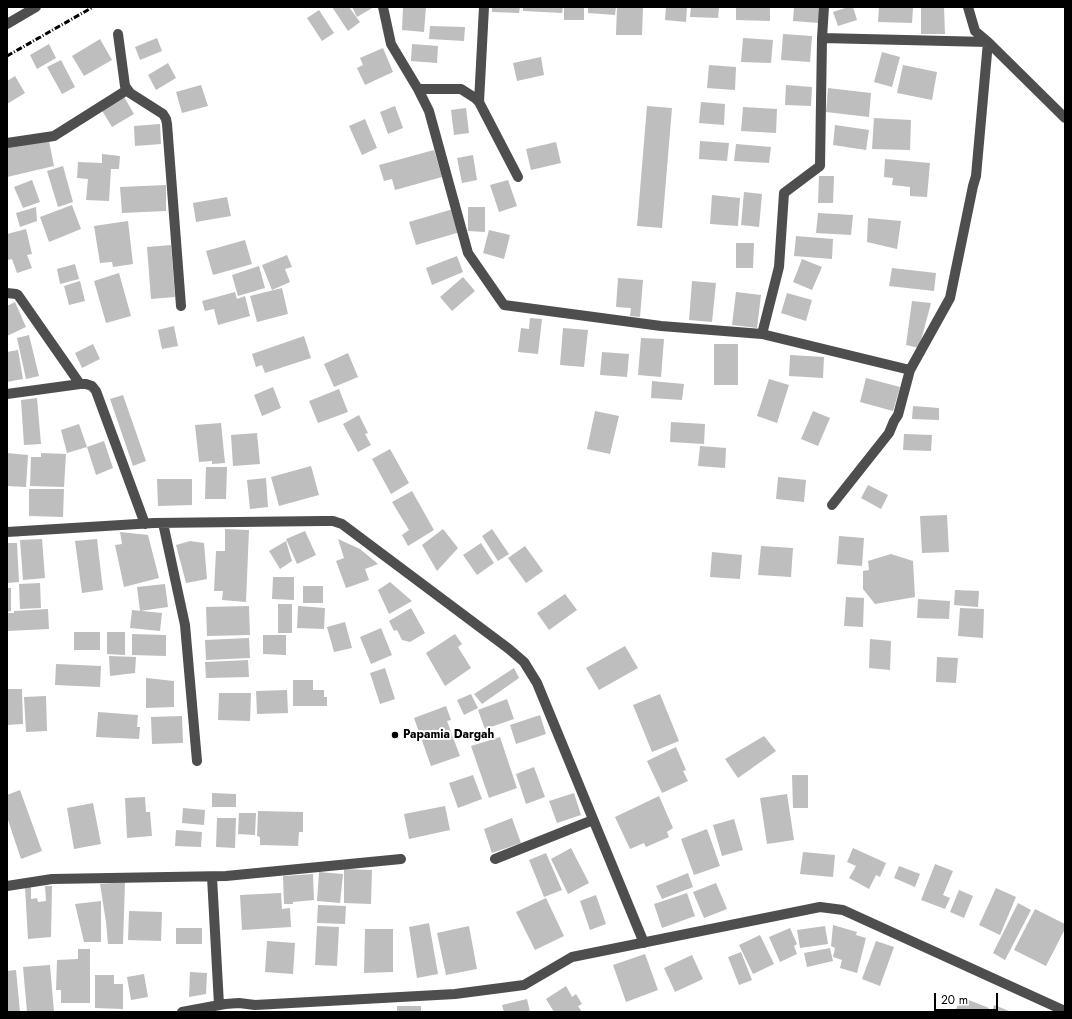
<!DOCTYPE html>
<html>
<head>
<meta charset="utf-8">
<style>
	body { margin:0 }
	#map { position:relative; width:1072px; height:1019px; overflow:hidden; background:#fff; font-family:Jost,sans-serif }
	canvas { display:block }
	.frame { position:absolute; inset:0; border:8px solid #000; pointer-events:none }
	.scale { position:absolute; left:934px; top:993px; width:64px; height:18px; box-sizing:border-box; border:2px solid #000; border-top:0; padding-left:5px; font-size:12px; line-height:14px; white-space:nowrap; color:#000; -webkit-text-stroke:3px #fff; paint-order:stroke }
</style>
</head>
<body>
<div id="map">
<canvas width="1072" height="1019"></canvas>
<div class="frame"></div>
<div class="scale">20 m</div>
</div>
<script>
const g = document.querySelector('canvas').getContext('2d');
g.lineJoin = 'round';
function fillPath(path, color) {
  g.fillStyle = color;
  g.fill(path, 'evenodd');
}
function shape(rows) {
  const path = new Path2D();
  for (const r of rows) {
    path.moveTo(r[0], r[1]);
    for (let i = 2; i < r.length; i += 2) path.lineTo(r[i], r[i + 1]);
  }
  return path;
}
function stroke(path, color, width, dash) {
  g.strokeStyle = color;
  g.lineWidth = width;
  g.lineCap = dash ? 'butt' : 'round';
  g.setLineDash(dash || []);
  g.stroke(path);
}
function drawText(font, color, halo, rows, align = 'center') {
  g.font = font + ' Jost,sans-serif';
  g.lineWidth = 4;
  g.setLineDash([]);
  g.textBaseline = 'middle';
  g.strokeStyle = halo;
  g.fillStyle = color;
  for (const [text, x, y, turn = 0] of rows) {
    g.save();
    g.translate(x, y);
    g.rotate((+turn || 0) * Math.PI / 180);
    g.textAlign = isNaN(turn) ? turn : align;
    if (halo) g.strokeText(text, 0, 0);
    g.fillText(text, 0, 0);
    g.restore();
  }
}
fillPath(shape([
	[332,7,349,7,360,22,348,31],
	[352,7,374,7,357,17],
	[403,7,426,7,424,32,402,30],
	[492,7,520,7,519,13,492,12],
	[523,7,563,7,562,13,523,11],
	[564,7,584,7,584,20,564,20],
	[588,7,616,7,615,15,588,13],
	[617,7,643,7,642,35,616,35],
	[666,7,687,7,686,22,665,20],
	[691,7,719,7,718,18,690,17],
	[736,7,770,7,770,21,736,20],
	[794,7,820,7,819,23,793,21],
	[848,7,853,7,857,20,838,26,833,12],
	[879,7,913,7,912,23,878,22],
	[921,7,944,7,945,34,921,34],
	[319,10,334,33,322,41,307,18],
	[430,26,465,27,464,41,429,39],
	[783,34,812,36,810,62,781,60],
	[157,38,162,51,140,60,135,47],
	[743,38,773,40,771,63,741,62],
	[100,39,112,60,84,76,72,56],
	[49,44,56,58,37,69,30,55],
	[412,44,438,46,437,63,411,61],
	[383,48,393,72,365,85,357,68,363,65,360,58],
	[882,52,900,57,892,87,874,82],
	[541,57,544,75,517,81,513,63],
	[61,60,75,87,62,94,47,67],
	[168,63,176,78,156,90,148,75],
	[709,65,736,67,735,90,707,88],
	[903,65,937,72,932,100,897,93],
	[15,76,25,93,7,104,7,81],
	[201,85,208,106,182,113,176,92],
	[786,85,812,87,811,106,785,105],
	[828,88,871,93,869,117,826,112],
	[123,95,134,114,112,127,101,109],
	[701,102,725,104,724,125,699,123],
	[395,106,403,128,388,134,380,112],
	[647,106,672,108,662,228,637,226],
	[743,107,777,109,776,133,741,131],
	[466,108,469,133,454,135,451,110],
	[874,118,911,120,910,150,872,149],
	[365,119,377,148,362,155,349,126],
	[160,124,161,144,135,146,134,126],
	[835,125,869,130,866,150,833,145],
	[49,141,54,166,7,177,7,147],
	[700,141,729,143,727,161,699,159],
	[556,142,561,163,531,170,526,149],
	[736,144,771,147,769,163,734,161],
	[434,150,442,177,395,190,392,179,384,181,379,165],
	[102,154,120,156,119,169,111,169,109,201,86,200,88,179,77,178,78,162,102,163],
	[473,155,477,180,462,183,457,158],
	[885,159,930,163,927,197,910,196,910,187,892,185,893,178,884,177],
	[63,166,73,202,58,207,47,171],
	[819,176,834,176,833,203,818,203],
	[32,180,40,202,23,208,14,187],
	[508,180,517,206,499,212,490,185],
	[166,185,166,211,122,213,120,187],
	[744,192,762,194,759,227,741,225],
	[712,195,740,198,738,226,710,224],
	[227,197,231,216,196,222,193,203],
	[72,205,81,229,49,242,40,217],
	[36,207,37,221,20,227,16,213],
	[468,207,485,207,485,232,468,231],
	[453,209,460,232,416,245,409,222],
	[818,213,853,215,851,235,816,233],
	[868,218,901,221,897,249,867,242],
	[128,221,133,264,113,267,112,262,100,263,94,226],
	[26,229,32,254,27,255,32,268,17,273,12,259,7,260,7,234],
	[489,230,510,235,504,259,483,253],
	[796,236,833,239,832,259,794,256],
	[245,240,252,264,213,275,206,251],
	[736,243,754,243,753,268,736,268],
	[171,245,175,297,151,299,147,247],
	[287,255,292,267,285,269,290,282,272,290,262,265],
	[457,256,463,272,432,285,426,268],
	[802,259,822,267,812,290,793,282],
	[75,264,79,279,60,284,57,269],
	[259,266,265,288,238,296,232,275],
	[892,268,936,273,934,291,889,286],
	[119,273,131,316,106,323,94,281],
	[463,277,475,291,452,311,440,297],
	[618,278,643,280,640,317,630,316,631,308,616,307],
	[80,281,85,301,69,305,64,286],
	[692,281,716,283,712,322,689,320],
	[282,288,288,314,257,322,250,296],
	[235,292,237,299,245,296,250,316,218,325,214,309,205,311,202,301],
	[736,292,761,295,757,328,732,325],
	[787,293,812,300,806,321,781,313],
	[912,301,931,303,919,348,906,345],
	[15,302,26,327,7,336,7,306],
	[530,318,542,319,538,354,518,352,521,328,529,329],
	[174,326,178,346,162,349,158,330],
	[563,328,588,330,584,367,560,365],
	[29,335,39,376,26,379,17,338],
	[304,336,311,358,265,373,262,365,256,367,252,354],
	[641,338,664,339,661,377,638,375],
	[93,344,100,359,82,368,75,353],
	[714,344,738,344,738,385,714,385],
	[18,350,23,379,7,382,7,352],
	[602,352,629,354,627,377,600,375],
	[348,353,358,377,334,387,324,364],
	[790,355,824,357,823,378,789,376],
	[866,378,900,387,893,411,860,402],
	[769,379,789,385,777,423,757,416],
	[652,381,684,384,682,400,651,398],
	[273,387,281,408,262,416,254,395],
	[339,389,348,412,318,423,309,401],
	[123,395,146,461,133,466,110,399],
	[37,398,41,444,24,445,21,400],
	[913,406,939,408,939,420,912,419],
	[595,411,619,416,610,454,587,449],
	[813,411,830,418,818,446,801,439],
	[359,415,368,433,365,434,371,445,358,452,343,424],
	[671,422,705,424,704,444,670,442],
	[221,423,225,463,212,464,212,461,199,462,195,425],
	[79,424,87,447,104,441,113,468,96,475,87,447,67,453,61,430],
	[257,433,260,464,233,466,231,435],
	[904,434,932,435,931,451,903,450],
	[700,446,726,448,725,468,698,466],
	[390,449,409,483,391,494,372,459],
	[7,453,28,455,26,487,7,486],
	[41,453,66,454,64,487,30,486,31,457,41,457],
	[311,466,319,495,279,506,271,477],
	[206,467,227,467,226,499,205,499],
	[778,477,806,480,804,502,776,499],
	[266,478,268,507,250,509,247,480],
	[157,479,192,479,192,505,158,506],
	[868,485,888,495,881,509,861,498],
	[29,489,64,489,63,517,29,516],
	[412,491,434,530,408,546,402,535,409,530,392,502],
	[947,515,949,552,922,553,920,516],
	[225,529,249,530,246,602,222,600,223,591,214,591,216,551,225,551],
	[443,529,458,548,437,571,422,545],
	[492,529,509,554,498,561,482,536],
	[305,531,316,555,297,564,286,539],
	[120,532,148,535,159,578,124,587,115,545,122,544],
	[839,536,864,538,862,566,837,564],
	[42,539,45,578,23,580,20,540],
	[97,539,103,590,82,593,75,541],
	[338,539,360,549,378,564,365,569,369,580,346,588,336,561,344,558],
	[190,541,204,543,207,579,186,583,176,545],
	[286,541,292,561,280,569,269,551],
	[7,543,17,543,19,582,7,583],
	[481,543,494,563,477,575,463,555],
	[525,546,543,571,526,583,508,558],
	[761,546,793,548,791,577,758,575],
	[712,552,742,555,740,579,710,577],
	[891,554,913,561,915,597,875,604,863,589,863,571,869,570,868,561],
	[273,577,294,577,294,600,272,599],
	[390,582,412,601,389,614,378,590],
	[40,583,41,608,20,609,19,584],
	[165,584,168,607,140,611,137,587],
	[303,586,323,586,323,603,303,603],
	[7,588,11,588,11,611,7,612],
	[955,590,979,591,978,607,954,605],
	[565,594,577,610,549,630,537,613],
	[846,597,864,598,863,627,844,626],
	[918,599,950,601,949,619,917,618],
	[278,604,292,604,292,633,278,633],
	[249,606,250,635,207,636,206,607],
	[298,606,325,608,324,629,297,628],
	[411,608,425,633,410,642,402,640,397,630,394,631,389,621],
	[960,608,984,609,983,638,958,636],
	[48,609,49,629,7,631,7,613,14,613,14,611],
	[132,610,162,613,160,631,130,628],
	[345,622,352,648,334,652,327,627],
	[381,628,392,655,371,664,360,637],
	[74,632,100,632,100,650,74,650],
	[107,632,125,632,125,655,107,654],
	[132,634,166,635,166,656,132,655],
	[455,634,462,644,458,647,471,668,445,686,426,653],
	[263,635,286,635,286,655,263,654],
	[249,638,250,658,206,660,205,640],
	[870,639,891,641,890,670,869,668],
	[625,646,638,668,599,690,586,668],
	[109,656,136,657,135,673,110,676],
	[937,657,958,658,956,683,936,682],
	[248,660,249,677,206,678,205,662],
	[56,664,101,666,100,687,55,685],
	[385,668,395,699,380,704,370,673],
	[514,668,519,678,482,704,474,694],
	[146,678,174,681,174,707,146,708],
	[293,680,313,680,313,690,324,690,324,697,327,697,327,706,293,706],
	[7,689,22,689,23,724,7,725],
	[287,690,288,713,257,714,256,691],
	[219,693,251,693,250,721,218,720],
	[471,694,478,708,464,715,457,700],
	[660,694,679,741,652,752,633,705],
	[46,696,47,731,26,732,24,697],
	[507,699,514,719,485,729,478,710],
	[446,706,451,720,447,721,460,756,431,766,414,718],
	[98,712,138,715,137,727,140,727,139,739,96,737],
	[540,715,546,734,516,744,510,725],
	[182,716,183,743,152,744,151,717],
	[764,736,776,751,738,778,725,759],
	[500,737,517,788,489,798,471,746],
	[676,747,686,770,683,771,688,781,662,793,647,761],
	[534,767,545,797,526,804,516,774],
	[473,775,482,799,458,808,449,783],
	[792,775,808,775,808,808,793,808],
	[20,790,42,851,21,859,7,817,7,795],
	[212,793,236,794,236,807,212,807],
	[574,793,581,815,557,823,549,801],
	[787,794,794,840,767,844,760,798],
	[659,796,673,828,667,832,669,837,646,847,644,843,630,849,615,817],
	[145,797,146,812,150,812,152,836,127,838,125,798],
	[93,803,101,844,74,849,67,808],
	[445,806,450,830,409,839,404,814],
	[183,808,205,810,204,825,182,823],
	[258,811,303,812,303,832,299,832,298,846,260,845,260,837,257,836],
	[239,813,256,813,255,835,238,834],
	[217,818,236,818,235,848,216,847],
	[512,818,521,843,492,853,484,829],
	[734,819,743,850,722,856,713,825],
	[707,829,720,866,694,875,681,839],
	[176,830,202,832,201,847,175,846],
	[571,848,589,883,568,894,551,859],
	[853,848,886,863,880,877,876,875,869,889,849,878,856,866,847,862],
	[803,852,835,855,833,877,800,874],
	[546,853,562,890,544,897,529,860],
	[935,864,953,871,943,895,950,898,945,909,921,900],
	[899,866,920,874,915,887,894,878],
	[344,869,372,870,371,904,344,903],
	[319,872,343,874,340,903,317,901],
	[688,873,693,887,662,899,656,886],
	[313,874,314,900,293,902,293,904,284,904,283,876],
	[125,882,123,944,108,944,106,922,100,884],
	[716,883,727,909,704,918,693,892],
	[45,886,52,886,51,937,28,939,25,887,31,887,31,899,37,898,38,902,46,901],
	[996,888,1016,897,1000,935,979,925],
	[959,890,973,896,964,918,950,912],
	[281,893,282,909,290,908,291,927,242,930,240,895],
	[687,893,695,916,662,928,654,904],
	[596,895,606,924,590,930,580,901],
	[546,898,564,936,535,950,516,912],
	[101,901,101,942,84,942,75,904],
	[1018,903,1031,910,1005,960,993,953],
	[318,905,346,906,345,924,317,923],
	[1035,909,1065,924,1065,929,1046,966,1014,950],
	[129,911,162,912,161,941,128,940],
	[429,923,438,974,417,978,409,927],
	[833,925,857,932,856,935,866,938,857,973,840,968,842,960,833,957,835,948,831,946],
	[317,926,339,927,337,966,315,965],
	[469,926,477,969,446,975,437,933],
	[825,926,828,944,800,948,797,930],
	[176,928,202,928,202,944,176,944],
	[790,928,797,944,794,946,797,954,780,962,769,937],
	[365,929,393,929,393,972,364,973],
	[760,935,774,964,753,974,739,945],
	[267,941,295,943,293,974,265,972],
	[876,941,894,947,880,986,862,979],
	[830,948,833,961,807,967,804,953],
	[78,949,90,949,90,1003,61,1003,61,990,56,990,57,960,78,959],
	[741,952,752,980,739,985,728,957],
	[645,954,658,990,626,1002,613,965],
	[692,955,703,979,675,992,664,968],
	[50,965,54,1012,27,1012,23,967],
	[16,970,20,1012,7,1012,7,971],
	[190,972,207,973,206,994,189,997],
	[144,974,148,997,131,1000,127,977],
	[95,975,114,975,114,984,123,984,123,1009,95,1008],
	[566,986,572,997,576,994,582,1004,578,1006,582,1012,554,1012,546,999],
	[961,997,989,1008,987,1012,955,1012],
	[527,999,530,1012,504,1012,502,1005],
	[994,1005,1012,1012,992,1012],
	[397,1006,421,1006,421,1012,397,1012]
]), '#bebebe');
stroke(shape([
	[383,7,391,44,418,89,429,111,468,253,504,305,661,326,762,334,910,370],
	[7,24,36,7],
	[118,34,125,86,130,93,163,114,166,119,167,124,181,306],
	[822,38,988,42,1065,118],
	[418,89,461,89,475,98,479,102,518,177],
	[479,102,484,7],
	[7,143,54,136,127,90],
	[7,293,16,294,18,295,80,384],
	[762,334,779,267,784,193,820,166,822,38,824,7],
	[7,394,80,384,86,384,92,386,96,391,145,524],
	[832,505,889,433,894,421,898,415,910,370,950,298,973,186,976,176,988,42,975,31,968,7],
	[163,523,185,625,197,761],
	[7,532,154,523,323,521,333,521,342,524,509,649,524,662,537,683,644,943],
	[495,859,593,820],
	[212,877,219,1005],
	[7,886,52,879,226,876,401,859],
	[182,1012,225,1004,239,1003,255,1005,455,994,524,985,572,957,820,907,843,910,1065,1011]
]), '#4e4e4e', 10);
stroke(shape([
	[7,56,93,7]
]), '#000', 3, [6, 2, 1, 2]);
for (const [x, y, r, color] of [
	[395,735,4,"#000"]
]) {
  const dot = new Path2D();
  dot.arc(x, y, r, 0, 2 * Math.PI);
  g.fillStyle = color;
  g.fill(dot);
  stroke(dot, '#fff', 1.5);
}
drawText('bold 12px', '#000', '#fff', [
	["Papamia Dargah",403,735]
], 'left');
</script>
</body>
</html>
